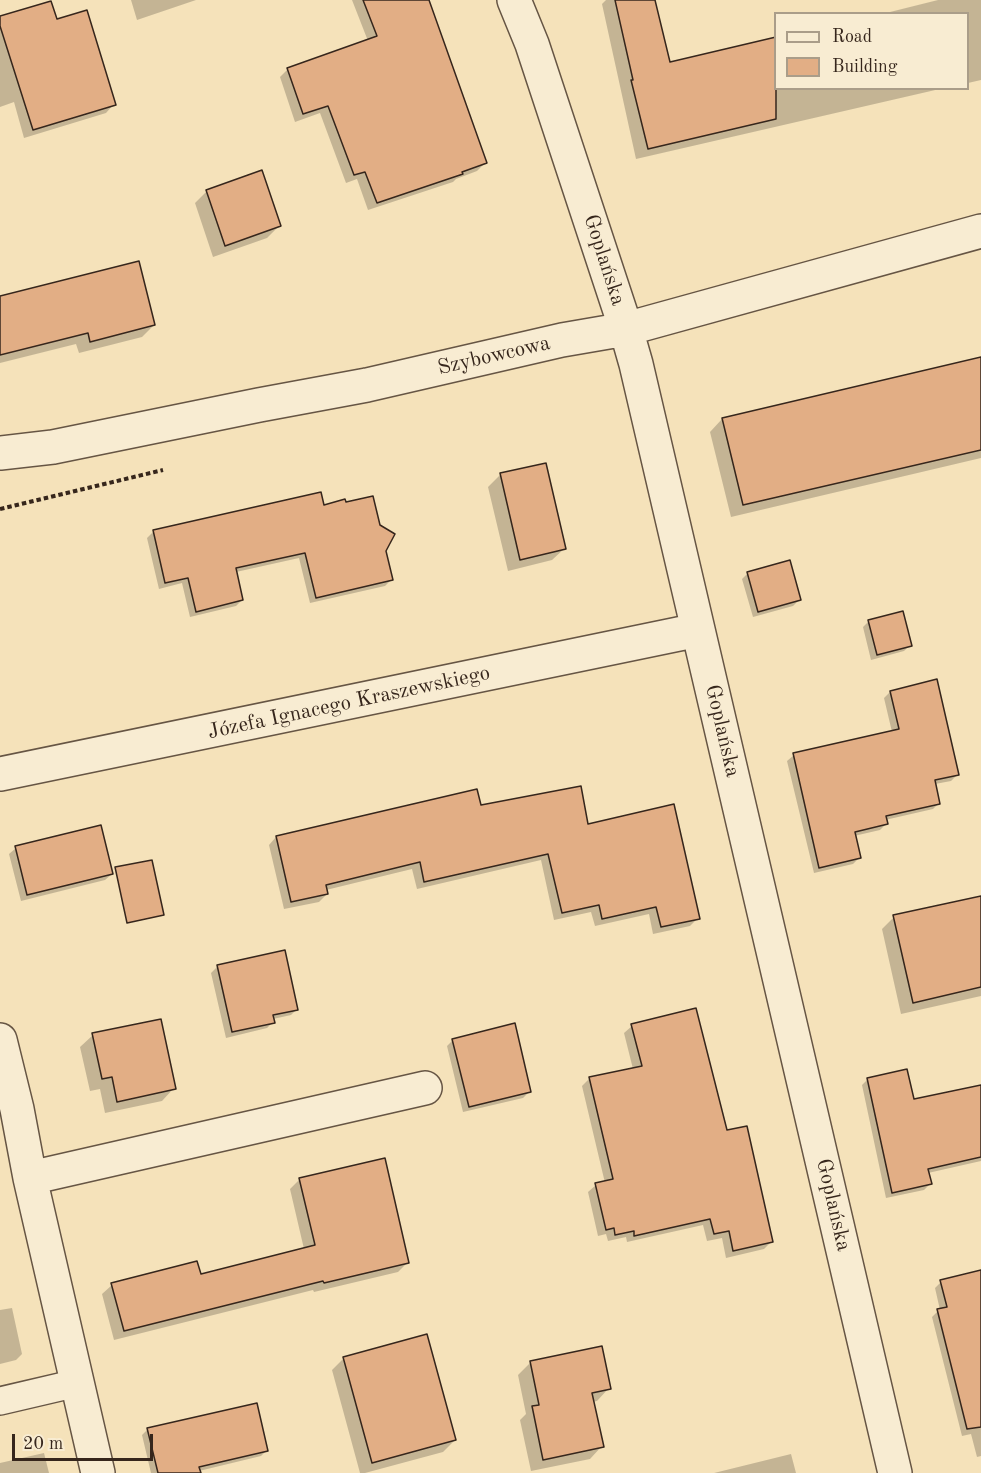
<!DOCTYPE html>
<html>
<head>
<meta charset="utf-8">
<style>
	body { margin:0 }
	#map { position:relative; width:981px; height:1473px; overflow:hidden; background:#f5e2ba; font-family:"Old Standard TT",serif }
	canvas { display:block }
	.legend { position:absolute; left:774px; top:12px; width:195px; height:78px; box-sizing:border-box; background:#f8ecd2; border:2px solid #aa9d89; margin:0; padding:8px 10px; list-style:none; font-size:18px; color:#36261c }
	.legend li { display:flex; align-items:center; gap:12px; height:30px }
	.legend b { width:30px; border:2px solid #aa9d89 }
	.scale { position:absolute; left:12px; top:1434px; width:141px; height:27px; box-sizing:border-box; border:3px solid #36261c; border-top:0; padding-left:8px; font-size:18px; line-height:21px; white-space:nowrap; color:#36261c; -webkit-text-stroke:4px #f8ecd2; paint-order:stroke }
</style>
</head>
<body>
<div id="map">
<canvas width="981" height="1473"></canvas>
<ul class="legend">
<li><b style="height:8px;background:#f8ecd2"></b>Road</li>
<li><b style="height:16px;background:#e2ae85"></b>Building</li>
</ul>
<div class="scale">20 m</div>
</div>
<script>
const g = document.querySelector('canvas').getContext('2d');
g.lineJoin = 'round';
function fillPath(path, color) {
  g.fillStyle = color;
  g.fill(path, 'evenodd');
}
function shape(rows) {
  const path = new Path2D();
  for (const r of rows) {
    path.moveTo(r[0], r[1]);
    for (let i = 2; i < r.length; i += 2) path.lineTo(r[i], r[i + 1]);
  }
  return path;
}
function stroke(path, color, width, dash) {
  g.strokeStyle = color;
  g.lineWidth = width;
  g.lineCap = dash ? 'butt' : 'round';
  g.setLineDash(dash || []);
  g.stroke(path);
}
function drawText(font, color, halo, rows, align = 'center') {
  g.font = font + ' "Old Standard TT",serif';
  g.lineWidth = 4.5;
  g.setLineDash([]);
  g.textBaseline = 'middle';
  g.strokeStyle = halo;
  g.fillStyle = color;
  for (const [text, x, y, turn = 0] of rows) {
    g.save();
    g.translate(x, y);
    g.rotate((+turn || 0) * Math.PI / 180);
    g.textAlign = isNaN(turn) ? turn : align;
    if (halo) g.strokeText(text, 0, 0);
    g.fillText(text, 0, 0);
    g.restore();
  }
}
fillPath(shape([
	[131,0,196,0,137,20],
	[352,0,427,0,485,163,477,171,456,179,453,182,368,210,357,179,346,183,320,113,295,122,280,77,288,69,368,41],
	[606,0,654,0,669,64,776,88,944,88,636,159,602,4],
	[938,0,981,0,981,80,968,83,968,14,882,14],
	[0,18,56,21,114,104,106,113,24,138,14,102,0,107],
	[207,191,280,225,267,238,213,257,195,203],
	[29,289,29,290,154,325,142,337,79,353,76,344,0,363,0,296],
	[981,358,981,458,731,517,710,432,722,419],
	[501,474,565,548,552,560,508,571,488,487],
	[320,493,323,506,391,580,385,586,310,603,299,558,236,572,242,600,236,606,190,617,182,583,159,589,147,538,153,532],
	[748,573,799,600,793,606,753,617,742,579],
	[869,621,910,645,904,651,871,660,863,627],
	[890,692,957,775,951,781,935,784,939,803,933,809,885,820,886,824,880,830,854,836,859,858,853,864,814,873,787,761,794,755,892,732,884,698],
	[480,807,587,826,698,918,690,926,653,934,649,914,595,926,591,912,554,920,541,860,417,889,412,869,326,890,327,894,319,902,284,909,269,845,276,837],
	[16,848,112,874,105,880,21,901,9,854],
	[894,917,981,918,981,996,901,1014,882,929],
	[284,952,297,1009,291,1015,273,1019,273,1022,267,1028,226,1038,211,973,217,967],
	[632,1026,726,1132,771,1242,764,1249,726,1258,722,1238,707,1241,703,1225,627,1242,626,1237,608,1241,606,1234,598,1236,588,1192,596,1185,605,1183,582,1086,590,1078,633,1069,624,1033],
	[93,1035,174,1088,162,1101,105,1113,100,1089,90,1091,80,1047],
	[453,1040,529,1092,523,1098,463,1112,447,1046],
	[868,1079,913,1101,981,1086,981,1161,928,1173,930,1184,924,1190,886,1198,862,1085],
	[300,1179,408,1262,398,1272,314,1292,313,1290,114,1340,102,1294,112,1285,200,1275,304,1249,290,1189],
	[981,1271,981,1456,977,1457,971,1434,962,1436,932,1317,938,1311,940,1310,935,1288,941,1282],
	[12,1308,22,1354,16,1360,0,1364,0,1310],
	[600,1348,609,1388,597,1401,592,1402,602,1446,590,1459,531,1471,520,1420,526,1414,518,1375,530,1363],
	[344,1358,455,1440,443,1452,365,1473,360,1473,332,1370],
	[148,1429,267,1450,261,1456,199,1471,199,1473,151,1473,142,1435],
	[44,1453,49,1473,0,1473,0,1463],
	[791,1454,796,1473,714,1473]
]), '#0003');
const building = shape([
	[363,0,429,0,487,163,462,172,463,174,377,203,365,172,354,175,328,106,303,114,287,68,377,36,363,0],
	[615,0,655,0,670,62,776,37,776,119,648,149,631,80,633,80,615,0],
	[51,1,57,19,87,10,116,105,33,130,0,26,0,16,51,1],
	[262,170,281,226,225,246,206,190,262,170],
	[139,261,155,325,90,342,88,333,0,355,0,296,139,261],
	[981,357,981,450,743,505,722,418,981,357],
	[546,463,566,549,520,560,500,473,546,463],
	[321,492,324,505,345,499,346,502,373,496,380,525,395,534,386,551,393,580,316,598,305,553,236,568,243,600,196,612,188,578,165,583,153,530,321,492],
	[790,560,801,600,758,612,747,572,790,560],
	[903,611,912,646,877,655,868,620,903,611],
	[937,679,959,775,935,780,940,804,886,816,888,824,855,832,861,858,819,868,793,753,899,729,890,691,937,679],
	[581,786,588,824,674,804,700,919,661,927,656,907,602,919,599,905,562,913,548,854,424,882,420,862,326,885,328,894,291,902,276,836,477,789,481,805,581,786],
	[101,825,113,874,27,895,15,846,101,825],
	[152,860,164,915,127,923,115,867,152,860],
	[981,896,981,987,913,1003,893,915,981,896],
	[285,950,298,1010,273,1015,275,1023,232,1032,217,965,285,950],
	[696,1008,727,1130,747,1126,773,1242,733,1251,729,1231,714,1234,710,1219,634,1236,634,1231,615,1235,614,1228,606,1230,595,1183,613,1179,589,1077,642,1066,631,1024,696,1008],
	[161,1019,176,1089,117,1102,112,1077,102,1079,92,1033,161,1019],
	[515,1023,531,1092,469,1107,452,1039,515,1023],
	[907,1069,914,1099,981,1085,981,1157,928,1169,932,1184,892,1193,867,1078,907,1069],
	[385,1158,409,1263,324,1283,323,1281,124,1331,111,1283,197,1261,201,1274,315,1245,299,1178,385,1158],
	[981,1270,981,1427,967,1429,937,1309,947,1307,940,1280,981,1270],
	[427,1334,456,1440,372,1463,343,1357,427,1334],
	[602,1346,611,1389,592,1393,604,1447,543,1460,532,1406,539,1405,530,1361,602,1346],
	[257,1403,268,1451,199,1467,201,1473,158,1473,147,1428,257,1403]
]);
fillPath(building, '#e2ae85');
stroke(building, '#36261c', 1.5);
const service = shape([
	[0,1401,77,1383]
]);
const minor = shape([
	[514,0,532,44,626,329,636,364,895,1473],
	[0,453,53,447,259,405,367,385,562,340,626,329,981,231],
	[0,774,698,630],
	[0,1040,17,1109,30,1178,98,1473],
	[30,1178,425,1088]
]);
stroke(service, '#654', 30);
stroke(minor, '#654', 36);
stroke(shape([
	[0,509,163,470]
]), '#36261c', 4, [4.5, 3]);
stroke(service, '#f8ecd2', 27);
stroke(minor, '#f8ecd2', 33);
drawText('21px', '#36261c', '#f8ecd2', [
	["Goplańska",604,260,72],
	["Szybowcowa",494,356,-13],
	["Józefa Ignacego Kraszewskiego",349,703,-12],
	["Goplańska",722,731,77],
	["Goplańska",833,1205,77]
]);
</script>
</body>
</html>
